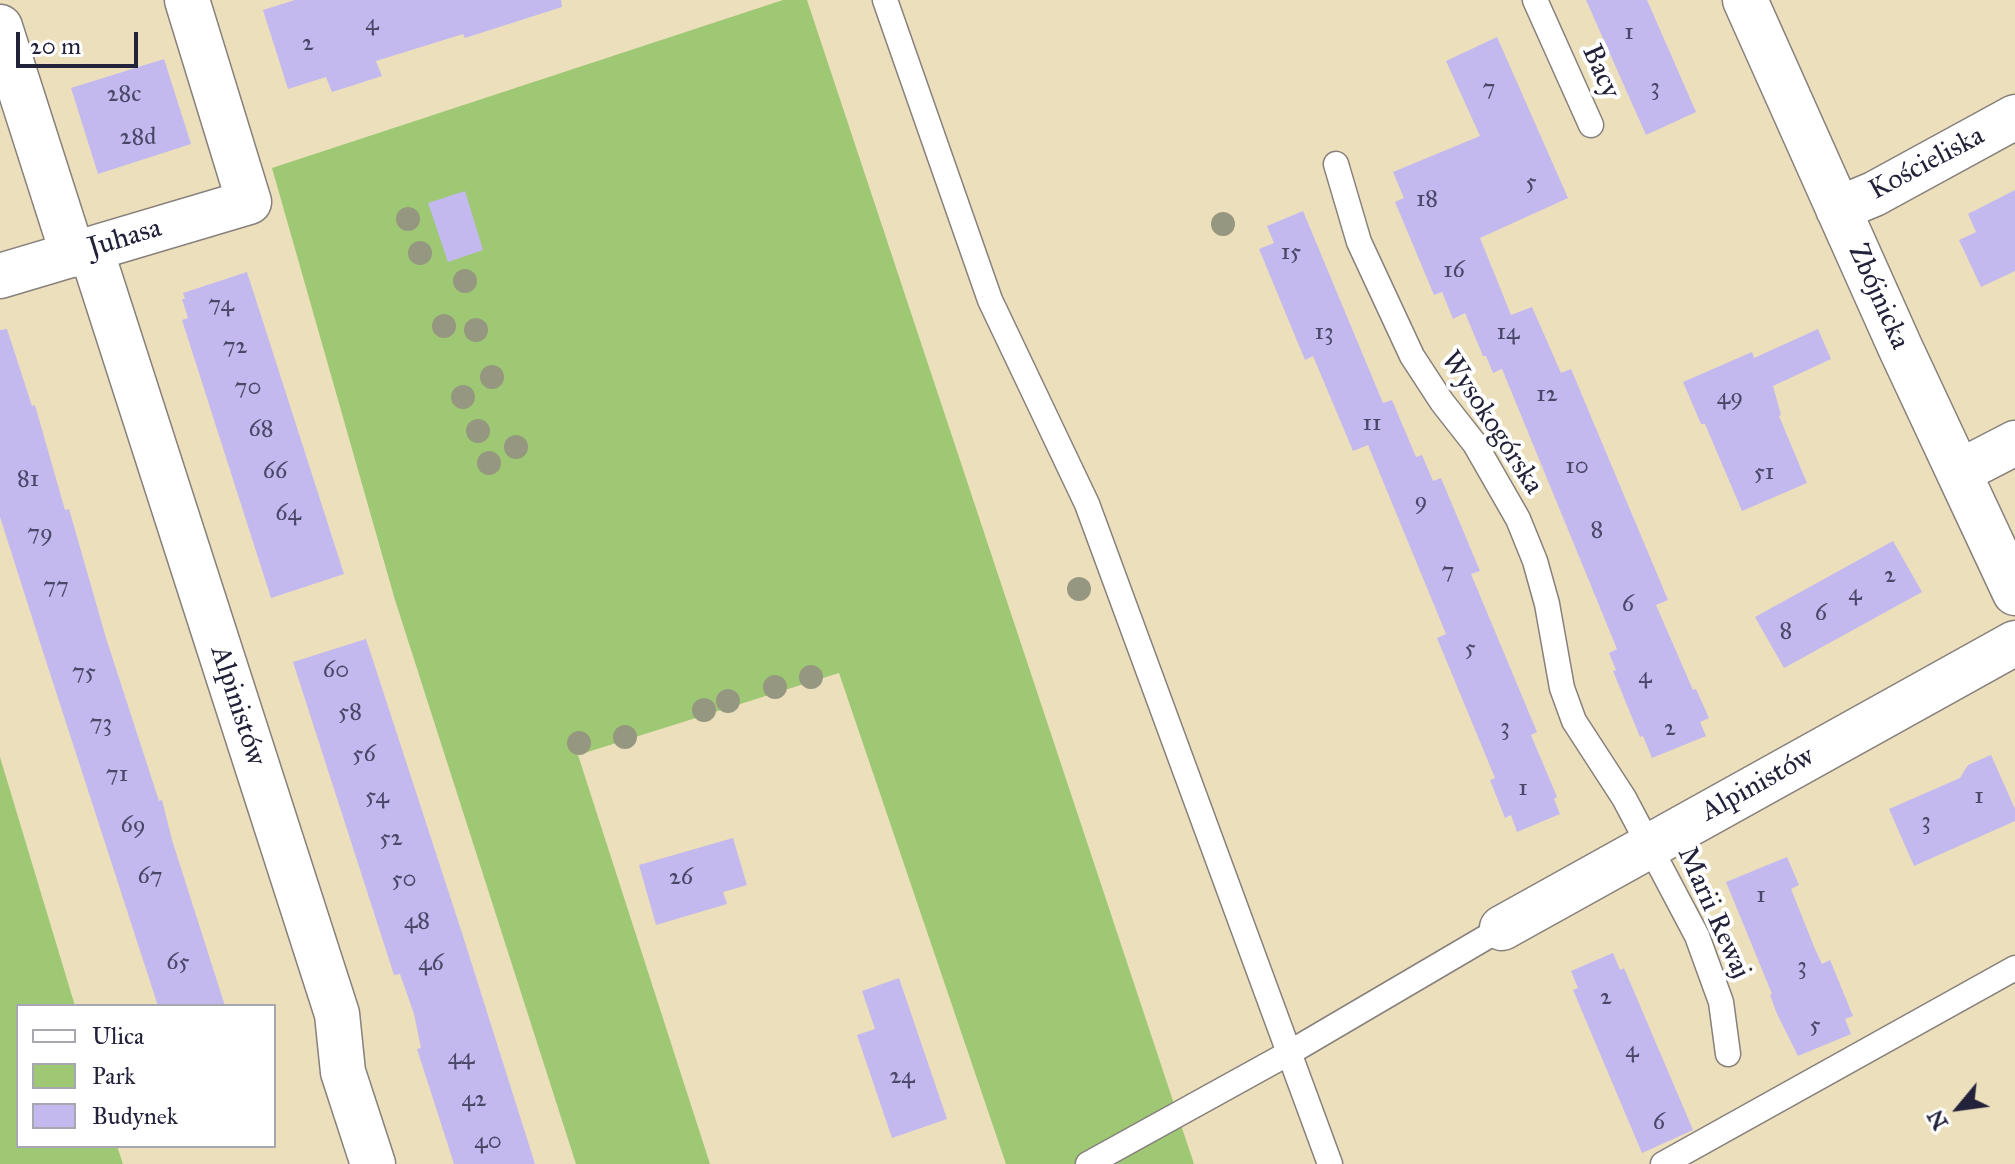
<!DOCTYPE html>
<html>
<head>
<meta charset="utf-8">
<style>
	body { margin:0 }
	#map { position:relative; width:2015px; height:1164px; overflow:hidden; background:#ecdfbc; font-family:"IM FELL Great Primer",serif }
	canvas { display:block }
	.legend { position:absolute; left:16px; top:1004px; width:260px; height:144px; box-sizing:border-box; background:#fff; border:2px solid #a7a7b1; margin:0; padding:10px 14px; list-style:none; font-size:24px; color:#22223b }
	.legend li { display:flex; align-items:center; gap:16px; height:40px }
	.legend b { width:40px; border:2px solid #a7a7b1 }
	.north { position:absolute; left:1919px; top:1068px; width:80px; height:80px; -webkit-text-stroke:6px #fff; paint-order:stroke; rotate:241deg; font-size:22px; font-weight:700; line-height:32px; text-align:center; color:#22223b }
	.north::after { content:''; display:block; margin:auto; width:28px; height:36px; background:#22223b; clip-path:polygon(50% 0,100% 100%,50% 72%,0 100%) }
	.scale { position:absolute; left:16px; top:32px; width:122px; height:36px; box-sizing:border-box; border:4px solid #22223b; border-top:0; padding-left:10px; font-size:24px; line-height:28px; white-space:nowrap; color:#22223b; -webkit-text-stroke:6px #fff; paint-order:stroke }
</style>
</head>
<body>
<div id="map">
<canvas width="2015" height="1164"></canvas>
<ul class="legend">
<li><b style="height:10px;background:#fff"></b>Ulica</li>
<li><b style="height:22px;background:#9fc874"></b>Park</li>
<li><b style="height:22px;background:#c3b9ef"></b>Budynek</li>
</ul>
<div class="north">N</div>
<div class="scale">20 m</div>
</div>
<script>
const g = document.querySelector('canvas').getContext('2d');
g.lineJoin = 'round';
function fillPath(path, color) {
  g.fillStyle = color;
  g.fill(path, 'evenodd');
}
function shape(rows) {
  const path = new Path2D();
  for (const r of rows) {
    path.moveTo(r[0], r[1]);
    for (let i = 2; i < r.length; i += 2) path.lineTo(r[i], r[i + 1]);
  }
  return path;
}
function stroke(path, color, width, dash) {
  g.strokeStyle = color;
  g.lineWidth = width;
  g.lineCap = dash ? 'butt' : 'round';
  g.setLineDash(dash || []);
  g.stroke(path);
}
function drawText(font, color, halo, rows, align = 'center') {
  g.font = font + ' "IM FELL Great Primer",serif';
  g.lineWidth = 8;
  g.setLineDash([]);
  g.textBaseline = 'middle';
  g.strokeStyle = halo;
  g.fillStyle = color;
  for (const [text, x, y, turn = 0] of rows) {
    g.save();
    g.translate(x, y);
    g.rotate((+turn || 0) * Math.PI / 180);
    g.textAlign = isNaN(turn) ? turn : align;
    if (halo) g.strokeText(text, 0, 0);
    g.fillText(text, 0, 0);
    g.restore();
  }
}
fillPath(shape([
	[783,0,807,0,1194,1164,1006,1164,839,673,578,755,710,1164,576,1164,395,600,272,168],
	[0,757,75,1006,18,1006,18,1146,117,1146,123,1164,0,1164]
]), '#9fc874');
fillPath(shape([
	[295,0,561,0,562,7,465,38,463,34,376,61,382,76,332,92,326,77,288,89,263,10],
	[1586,0,1647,0,1696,112,1646,135],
	[1497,37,1568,198,1480,238,1511,315,1532,307,1561,373,1571,369,1668,600,1656,605,1693,690,1696,689,1709,718,1700,722,1706,736,1652,758,1643,736,1640,737,1613,671,1616,670,1609,653,1617,649,1502,369,1493,373,1486,356,1483,356,1465,313,1453,319,1442,292,1434,295,1395,202,1404,198,1393,172,1480,136,1446,61],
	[164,59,191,144,98,174,71,88],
	[2015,190,2015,271,1981,287,1959,240,1976,232,1968,214],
	[465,191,483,250,448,262,428,203],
	[1303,211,1383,403,1392,400,1416,457,1422,455,1433,481,1441,478,1480,571,1471,574,1537,732,1531,735,1557,797,1554,799,1560,814,1517,832,1511,815,1505,818,1490,780,1495,778,1437,638,1446,634,1368,445,1353,451,1313,356,1305,360,1259,249,1274,243,1267,226],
	[247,272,344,574,271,598,182,320,188,318,182,299,185,299,183,293],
	[7,329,32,406,35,405,65,510,69,509,106,638,159,801,162,800,172,840,225,1006,158,1006,45,658,0,517,0,330],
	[1818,329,1831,359,1773,386,1781,415,1779,416,1807,483,1742,511,1705,424,1701,424,1683,382,1752,352,1754,358],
	[1893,541,1922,592,1784,668,1755,617],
	[366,639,462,933,535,1164,454,1164,417,1049,421,1048,414,1014,400,974,394,975,293,662],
	[1991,755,2015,809,2015,821,1914,866,1889,809,1960,778,1968,765],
	[733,838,747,885,723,892,727,904,656,925,639,865],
	[1787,857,1799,885,1791,889,1815,949,1822,964,1830,960,1853,1016,1845,1019,1851,1034,1798,1056,1777,1014,1770,995,1772,994,1726,882],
	[1613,953,1620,970,1624,968,1693,1130,1642,1153,1573,990,1578,988,1571,971],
	[899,978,947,1119,892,1138,857,1035,875,1029,862,991]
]), '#c3b9ef');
const lane = shape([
	[885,0,990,300,1087,504,1330,1164],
	[1535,0,1591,125],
	[1336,164,1359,242,1412,356,1442,402,1475,444,1518,519,1535,561,1547,604,1562,688,1574,721,1624,798,1697,936,1721,1002,1728,1054],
	[1088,1164,1289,1053,1502,928],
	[1663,1164,2015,968]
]);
const street = shape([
	[1745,0,1900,347,2015,593],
	[0,27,73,255],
	[1838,209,1874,194,2015,117],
	[91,250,337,1014,343,1072,373,1164],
	[0,276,249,202,187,0],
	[1959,472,2015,443],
	[1502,928,2015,643]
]);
stroke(lane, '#87807c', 27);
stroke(street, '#87807c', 47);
stroke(lane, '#fff', 24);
stroke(street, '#fff', 44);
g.fillStyle = '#959780';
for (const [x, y] of [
	[408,219],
	[1223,224],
	[420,253],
	[465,281],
	[444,326],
	[476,330],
	[492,377],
	[463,397],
	[478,431],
	[516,447],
	[489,463],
	[1079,589],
	[811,677],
	[775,687],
	[728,701],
	[704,710],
	[625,737],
	[579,743]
]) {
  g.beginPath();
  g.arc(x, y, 12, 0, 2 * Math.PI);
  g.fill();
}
drawText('24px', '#4a4868', null, [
	["4",372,24],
	["1",1629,33],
	["2",308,44],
	["3",1655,88],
	["7",1489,89],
	["28c",124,95],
	["28d",138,138],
	["5",1531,183],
	["18",1427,200],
	["15",1291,253],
	["16",1454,271],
	["74",221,305],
	["13",1324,333],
	["14",1508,333],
	["72",235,347],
	["70",248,388],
	["12",1547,395],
	["49",1730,398],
	["11",1372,424],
	["68",261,430],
	["10",1577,467],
	["66",275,472],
	["51",1764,473],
	["81",28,480],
	["9",1421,502],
	["64",288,514],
	["8",1597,531],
	["79",40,534],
	["7",1448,572],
	["2",1890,576],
	["77",56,587],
	["4",1855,594],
	["6",1628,605],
	["6",1821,614],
	["8",1786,632],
	["5",1470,649],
	["60",336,671],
	["75",84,673],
	["4",1645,677],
	["58",350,713],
	["73",101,724],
	["3",1505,728],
	["2",1670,729],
	["56",364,755],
	["71",117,775],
	["1",1523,789],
	["54",377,797],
	["1",1979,797],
	["3",1926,822],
	["69",133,826],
	["52",391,839],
	["67",150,877],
	["26",681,878],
	["50",404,880],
	["1",1761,896],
	["48",417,922],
	["65",178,963],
	["46",431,964],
	["3",1802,967],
	["2",1606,998],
	["5",1815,1026],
	["4",1632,1051],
	["44",461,1058],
	["24",902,1077],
	["42",474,1100],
	["6",1659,1123],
	["40",488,1142]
]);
drawText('28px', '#22223b', '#fff', [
	["Bacy",1600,72,66],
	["Kościeliska",1927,164,-28],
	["Juhasa",125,239,-17],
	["Zbójnicka",1878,297,66],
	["Wysokogórska",1491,423,57],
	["Alpinistów",237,706,72],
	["Alpinistów",1758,785,-29],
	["Marii Rewaj",1713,913,66]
]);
</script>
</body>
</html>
